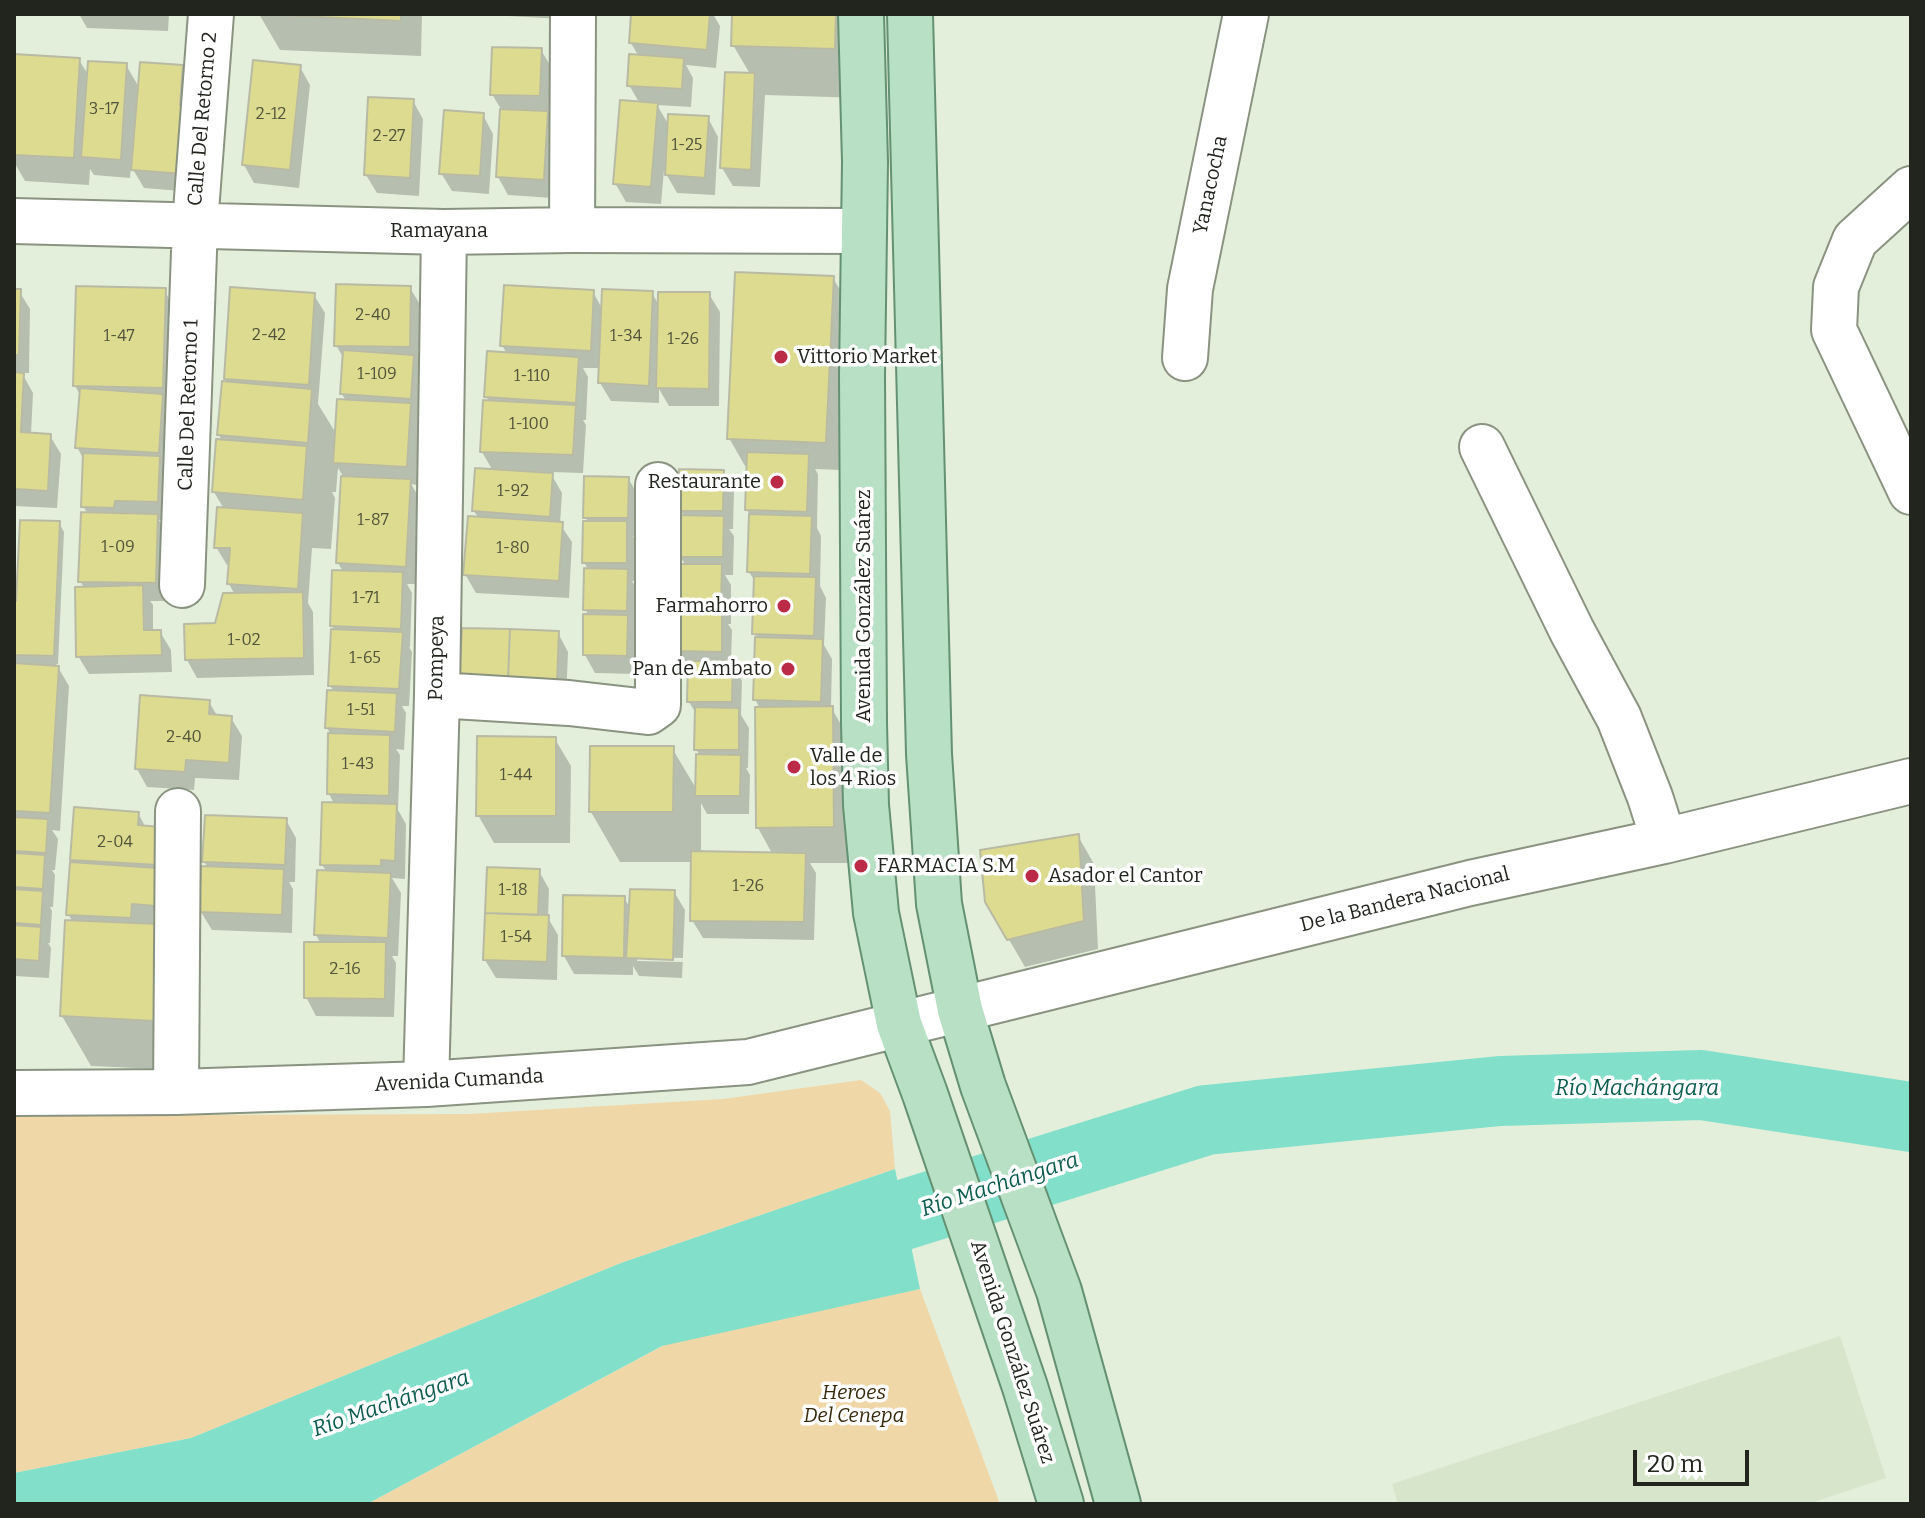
<!DOCTYPE html>
<html>
<head>
<meta charset="utf-8">
<style>
	body { margin:0 }
	#map { position:relative; width:1925px; height:1518px; overflow:hidden; background:#e4efdb; font-family:Bitter,serif }
	canvas { display:block }
	.frame { position:absolute; inset:0; border:16px solid #21251e; pointer-events:none }
	.scale { position:absolute; left:1633px; top:1450px; width:116px; height:36px; box-sizing:border-box; border:4px solid #21251e; border-top:0; padding-left:10px; font-size:24px; line-height:28px; white-space:nowrap; color:#21251e; -webkit-text-stroke:6px #fff; paint-order:stroke }
</style>
</head>
<body>
<div id="map">
<canvas width="1925" height="1518"></canvas>
<div class="frame"></div>
<div class="scale">20 m</div>
</div>
<script>
const g = document.querySelector('canvas').getContext('2d');
g.lineJoin = 'round';
function fillPath(path, color) {
  g.fillStyle = color;
  g.fill(path, 'evenodd');
}
function shape(rows) {
  const path = new Path2D();
  for (const r of rows) {
    path.moveTo(r[0], r[1]);
    for (let i = 2; i < r.length; i += 2) path.lineTo(r[i], r[i + 1]);
  }
  return path;
}
function stroke(path, color, width, dash) {
  g.strokeStyle = color;
  g.lineWidth = width;
  g.lineCap = dash ? 'butt' : 'round';
  g.setLineDash(dash || []);
  g.stroke(path);
}
function drawText(font, color, halo, rows, align = 'center') {
  g.font = font + ' Bitter,serif';
  g.lineWidth = 7;
  g.setLineDash([]);
  g.textBaseline = 'middle';
  g.strokeStyle = halo;
  g.fillStyle = color;
  for (const [text, x, y, turn = 0] of rows) {
    g.save();
    g.translate(x, y);
    g.rotate((+turn || 0) * Math.PI / 180);
    g.textAlign = isNaN(turn) ? turn : align;
    if (halo) g.strokeText(text, 0, 0);
    g.fillText(text, 0, 0);
    g.restore();
  }
}
fillPath(shape([
	[1840,1336,1886,1478,1808,1504,1398,1504,1392,1484]
]), '#d7e5ca');
fillPath(shape([
	[861,1080,880,1093,890,1111,895,1169,621,1263,191,1438,14,1473,14,1113,207,1115,469,1114,723,1099],
	[920,1289,1000,1504,367,1504,670,1342]
]), '#efd7a8');
fillPath(shape([
	[895,1169,920,1289,662,1346,367,1504,14,1504,14,1473,191,1438,621,1263]
]), '#82e0ca');
fillPath(shape([
	[79,14,169,14,168,31,87,28],
	[259,14,422,14,421,56,280,50],
	[472,14,562,14,562,19],
	[633,14,713,14,720,26,716,68,686,65,693,78,691,107,657,105,670,127,708,118,718,137,715,195,677,193,664,170,661,204,626,202,615,183,640,104,629,85,639,57,631,43],
	[734,14,865,14,863,98,765,95,760,187,733,186,722,168,750,74,733,45],
	[541,50,552,68,549,114,547,114,557,132,553,198,508,195,498,177,502,111,492,94],
	[79,60,89,76,126,65,140,89,182,66,192,85,193,192,144,188,131,166,130,178,94,175,90,169,89,185,25,181,14,162,14,84],
	[300,67,310,85,299,188,254,183,244,165],
	[413,101,423,119,419,196,377,193,366,175],
	[483,115,493,134,489,194,452,191,441,173],
	[833,278,849,305,841,470,815,469,818,474,817,528,821,536,820,586,826,598,824,645,832,659,831,707,852,744,853,863,810,863,816,873,814,940,703,938,692,920,693,862,620,862,591,812,672,748,697,790,700,756,696,749,697,715,689,702,690,669,679,651,682,611,679,605,686,566,680,556,685,517,680,510,723,472,734,490,733,529,729,529,734,536,733,575,725,575,731,585,731,624,728,624,732,630,731,663,742,681,741,715,749,728,748,768,746,768,750,775,749,814,707,814,701,803,701,853,773,855,758,828,760,709,755,699,757,638,754,633,756,583,749,572,751,517,747,510,748,466,745,466,729,438],
	[410,288,421,306,419,367,424,375,420,417,417,417,420,423,417,485,411,484,420,499,416,584,407,584,412,593,410,647,409,647,412,652,409,706,402,706,406,713,404,750,396,749,400,755,398,810,406,824,405,879,392,878,401,893,398,956,392,956,396,963,394,1017,316,1016,306,997,321,944,316,935,327,872,322,865,335,805,329,794,330,733,327,728,334,692,330,685,335,631,332,626,344,573,338,563,343,476,338,468,336,492,332,492,335,498,331,549,312,548,308,603,313,612,314,675,197,678,187,660,217,625,235,595,229,584,230,566,227,565,216,547,224,509,214,492,222,441,219,435,228,384,226,379,314,295,325,313,318,404,337,435,346,401,342,394,344,359,336,345],
	[164,290,175,309,168,520,159,520,168,535,165,601,150,601,153,605,153,632,160,632,171,650,172,672,89,674,78,656,85,589,80,581,88,514,83,506,85,462,77,447,81,396,75,386],
	[14,291,19,291,30,309,29,373,22,373,33,393,31,434,50,436,61,454,57,508,14,506],
	[593,292,603,310,652,293,660,307,709,294,720,312,719,406,669,406,659,389,659,403,611,401,600,383,601,368,583,368,588,377,586,420,583,420,586,425,583,473,550,472,562,493,560,524,572,542,569,598,476,593,465,574,479,519,474,511,493,471,482,452,490,403,486,396,507,354,502,345],
	[628,478,639,497,638,536,633,536,637,542,636,581,632,581,638,590,637,628,634,628,637,635,637,674,595,673,585,655,589,616,585,609,589,571,584,562,589,523,585,517],
	[59,523,64,532,58,664,56,664,69,686,60,831,52,830,58,839,55,870,52,870,55,875,53,907,50,907,52,911,50,943,48,943,51,948,49,978,14,976,14,603,18,603],
	[558,633,568,652,566,700,461,678],
	[209,702,218,717,231,718,242,736,239,780,195,778,194,790,147,787,137,769],
	[555,739,571,766,570,843,494,843,478,815],
	[138,813,146,828,159,829,182,1070,91,1066,62,1016,73,922,68,914,75,864,72,859],
	[286,820,296,838,295,882,289,882,293,889,292,933,212,930,201,912,208,868,204,861],
	[1078,836,1094,864,1098,949,1025,967,987,902],
	[539,871,549,889,548,918,558,935,557,980,496,978,485,960],
	[674,892,685,910,682,978,639,976,633,966,633,975,574,974,564,956,624,898,631,909],
	[637,957,683,958,683,962,637,961]
]), '#0003');
stroke(shape([
	[813,1246,833,1237,1206,1120,1500,1091,1701,1085,1911,1117]
]), '#82e0ca', 70);
const building = shape([
	[257,14,401,14,401,21,257,14],
	[631,14,710,14,707,50,629,43,631,14],
	[732,14,836,14,835,49,731,46,732,14],
	[492,47,542,48,540,96,490,95,492,47],
	[14,54,80,58,74,158,14,155,14,54],
	[629,54,684,58,682,89,627,86,629,54],
	[253,60,301,65,290,170,242,165,253,60],
	[88,61,127,63,121,160,81,157,88,61],
	[140,62,183,65,180,105,189,105,184,174,131,170,140,62],
	[725,72,755,73,751,170,720,168,725,72],
	[368,97,414,99,410,178,364,175,368,97],
	[620,100,658,103,651,187,613,184,620,100],
	[500,109,548,111,544,180,496,177,500,109],
	[444,110,484,113,480,176,439,174,444,110],
	[668,114,709,116,705,178,665,175,668,114],
	[735,272,834,276,826,443,727,439,735,272],
	[336,284,411,286,410,347,334,346,336,284],
	[504,285,594,290,591,351,500,346,504,285],
	[76,286,166,288,163,388,73,386,76,286],
	[230,287,315,293,309,385,224,379,230,287],
	[14,289,21,289,19,355,14,355,14,289],
	[602,289,653,291,649,386,598,383,602,289],
	[658,292,710,292,709,389,656,388,658,292],
	[343,350,414,355,411,399,340,394,343,350],
	[487,351,579,357,576,403,484,397,487,351],
	[14,372,24,373,21,432,51,434,48,491,14,489,14,372],
	[222,381,312,389,308,443,217,435,222,381],
	[80,388,163,394,159,453,75,448,80,388],
	[337,399,411,403,407,467,333,463,337,399],
	[483,400,576,405,573,455,480,452,483,400],
	[216,439,307,446,303,500,212,492,216,439],
	[747,452,809,454,807,512,745,510,747,452],
	[83,453,160,456,158,502,115,501,114,508,81,507,83,453],
	[475,468,553,473,550,517,472,511,475,468],
	[679,469,724,470,723,511,678,511,679,469],
	[341,476,411,479,406,567,336,563,341,476],
	[584,476,629,477,628,518,583,518,584,476],
	[217,507,303,513,298,589,227,584,230,548,214,548,217,507],
	[81,512,158,514,156,583,78,582,81,512],
	[749,514,812,516,810,574,747,572,749,514],
	[680,515,724,516,723,557,678,557,680,515],
	[468,516,563,522,559,581,463,575,468,516],
	[20,520,60,521,54,656,14,655,14,601,16,601,20,520],
	[583,521,627,521,627,563,582,563,583,521],
	[677,564,722,564,721,606,677,605,677,564],
	[584,568,628,569,627,611,583,610,584,568],
	[332,570,403,572,401,629,330,626,332,570],
	[754,576,816,577,814,636,752,634,754,576],
	[143,585,144,630,161,630,162,655,76,657,75,587,143,585],
	[303,592,304,658,185,660,184,624,215,623,223,593,303,592],
	[678,609,722,610,722,652,677,651,678,609],
	[583,614,628,615,627,656,583,655,583,614],
	[462,628,510,629,508,680,459,679,462,628],
	[331,629,403,632,399,689,328,686,331,629],
	[510,629,559,631,557,682,508,680,510,629],
	[755,637,823,639,821,702,753,700,755,637],
	[688,661,733,661,732,702,687,702,688,661],
	[14,663,59,666,50,813,14,811,14,663],
	[327,690,397,693,395,732,325,728,327,690],
	[140,695,210,700,209,714,232,716,229,763,186,760,185,772,135,769,140,695],
	[833,706,834,827,756,828,755,707,833,706],
	[695,707,739,708,739,750,694,750,695,707],
	[328,733,390,735,389,796,327,794,328,733],
	[477,736,556,737,556,816,476,816,477,736],
	[590,746,674,746,673,812,589,812,590,746],
	[696,754,741,755,740,796,695,796,696,754],
	[322,802,397,804,395,861,381,860,381,866,320,865,322,802],
	[74,807,139,812,138,825,160,827,158,865,70,860,74,807],
	[205,815,287,818,285,865,202,862,205,815],
	[14,817,48,819,46,853,14,851,14,817],
	[1079,834,1084,921,1007,940,985,902,980,850,1079,834],
	[691,851,806,853,804,922,690,921,691,851],
	[14,853,45,855,43,889,14,887,14,853],
	[70,862,158,868,155,906,132,904,131,918,66,915,70,862],
	[201,866,284,869,282,915,199,912,201,866],
	[487,867,540,869,538,915,485,913,487,867],
	[317,870,391,873,388,938,314,935,317,870],
	[14,889,43,891,41,925,14,923,14,889],
	[630,889,675,890,673,960,626,958,630,889],
	[563,895,625,896,624,958,562,956,563,895],
	[485,913,549,915,547,962,483,960,485,913],
	[65,920,160,924,154,1021,60,1016,65,920],
	[14,925,41,927,39,961,14,959,14,925],
	[304,942,386,942,385,999,304,998,304,942]
]);
fillPath(building, '#dcdb90');
stroke(building, '#b9baa4', 2);
const minor = shape([
	[1911,189,1855,240,1836,287,1834,330,1911,492],
	[14,221,444,232,572,230,864,231],
	[572,230,573,14],
	[1185,358,1190,289,1246,14],
	[1482,447,1572,631,1619,718,1650,797,1664,841],
	[182,585,195,224,211,14],
	[437,695,569,703,648,712,658,705,658,485],
	[426,1084,437,695,444,232],
	[176,1092,178,811],
	[14,1093,176,1092,426,1084,748,1062,1470,883,1664,841,1911,781]
]);
const major = shape([
	[861,14,865,162,862,375,864,723,866,805,876,913,899,1024,925,1094,1025,1387,1061,1504],
	[910,14,929,754,939,904,960,1010,983,1086,1059,1291,1118,1504]
]);
stroke(minor, '#899380', 48);
stroke(major, '#649171', 48);
stroke(minor, '#fff', 44);
stroke(major, '#b8e0c4', 44);
for (const [x, y, r, color] of [
	[781,357,8,"#bb2a46"],
	[777,482,8,"#bb2a46"],
	[784,606,8,"#bb2a46"],
	[788,669,8,"#bb2a46"],
	[794,767,8,"#bb2a46"],
	[861,866,8,"#bb2a46"],
	[1032,876,8,"#bb2a46"]
]) {
  const dot = new Path2D();
  dot.arc(x, y, r, 0, 2 * Math.PI);
  g.fillStyle = color;
  g.fill(dot);
  stroke(dot, '#fff', 3);
}
drawText('16px', '#50523a', null, [
	["3-17",104,110],
	["2-12",271,115],
	["2-27",389,137],
	["1-25",687,146],
	["2-40",373,316],
	["2-42",269,336],
	["1-47",119,337],
	["1-34",626,337],
	["1-26",683,340],
	["1-109",377,375],
	["1-110",532,377],
	["1-100",529,425],
	["1-92",513,492],
	["1-87",373,521],
	["1-09",118,548],
	["1-80",513,549],
	["1-71",366,599],
	["1-02",244,641],
	["1-65",365,659],
	["1-51",361,711],
	["2-40",184,738],
	["1-43",358,765],
	["1-44",516,776],
	["2-04",115,843],
	["1-26",748,887],
	["1-18",513,891],
	["1-54",516,938],
	["2-16",345,970]
]);
drawText('20px', '#21251e', '#fff', [
	["Calle Del Retorno 2",203,119,-85],
	["Yanacocha",1211,185,-78],
	["Ramayana",439,231],
	["Calle Del Retorno 1",189,405,-88],
	["Avenida González Suárez",864,606,-90],
	["Pompeya",437,658,-89],
	["De la Bandera Nacional",1405,900,-14],
	["Avenida Cumanda",459,1081,-3],
	["Avenida González Suárez",1012,1352,72]
]);
drawText('20px', '#21251e', '#fff', [
	["Vittorio Market",797,357],
	["Restaurante",761,482,"right"],
	["Farmahorro",768,606,"right"],
	["Pan de Ambato",772,669,"right"],
	["Valle de",810,756],
	["los 4 Rios",810,779],
	["FARMACIA S.M",877,866],
	["Asador el Cantor",1048,876]
], 'left');
drawText('italic 20px', '#372909', '#fff', [
	["Heroes",854,1393],
	["Del Cenepa",854,1416]
]);
drawText('italic 22px', '#0d5d4f', '#fff', [
	["Río Machángara",1637,1089],
	["Río Machángara",1000,1185,-18],
	["Río Machángara",391,1404,-19]
]);
</script>
</body>
</html>
